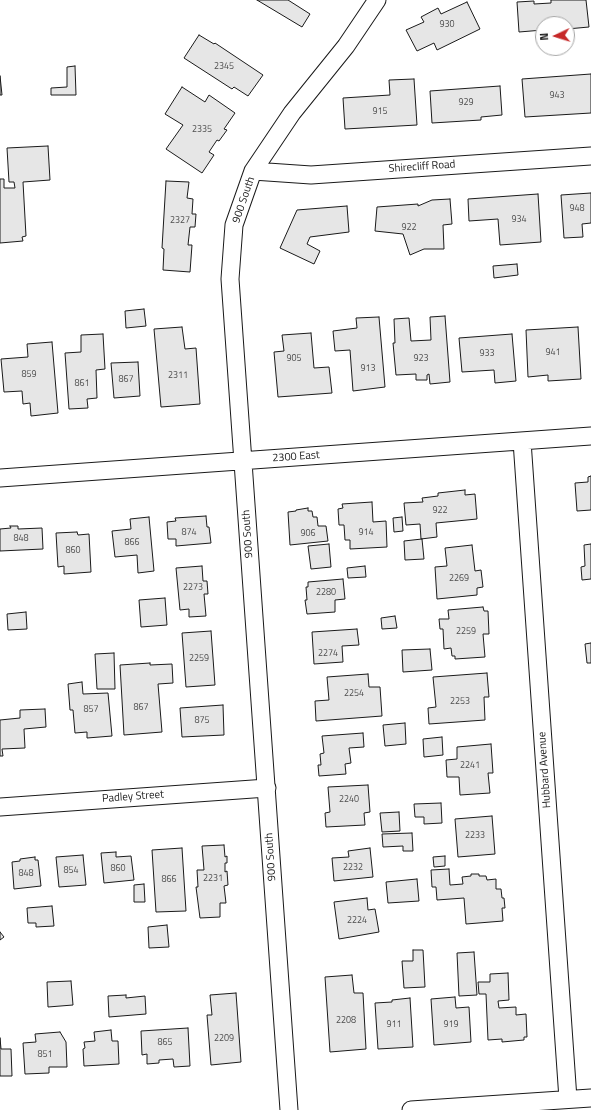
<!DOCTYPE html>
<html>
<head>
<meta charset="utf-8">
<style>
	body { margin:0 }
	#map { position:relative; width:591px; height:1110px; overflow:hidden; background:#fff; font-family:"Titillium Web",sans-serif }
	canvas { display:block }
	.north { position:absolute; left:535px; top:16px; width:40px; height:40px; box-sizing:border-box; background:#fff; border:1px solid #a3a3a3; border-radius:50%; rotate:266deg; font-size:11px; font-weight:700; line-height:16px; text-align:center; color:#1a1a1a }
	.north::after { content:''; display:block; margin:auto; width:14px; height:18px; background:#c62828; clip-path:polygon(50% 0,100% 100%,50% 72%,0 100%) }
</style>
</head>
<body>
<div id="map">
<canvas width="591" height="1110"></canvas>
<div class="north">N</div>
</div>
<script>
const g = document.querySelector('canvas').getContext('2d');
g.lineJoin = 'round';
function fillPath(path, color) {
  g.fillStyle = color;
  g.fill(path, 'evenodd');
}
function shape(rows) {
  const path = new Path2D();
  for (const r of rows) {
    path.moveTo(r[0], r[1]);
    for (let i = 2; i < r.length; i += 2) path.lineTo(r[i], r[i + 1]);
  }
  return path;
}
function stroke(path, color, width, dash) {
  g.strokeStyle = color;
  g.lineWidth = width;
  g.lineCap = dash ? 'butt' : 'round';
  g.setLineDash(dash || []);
  g.stroke(path);
}
function drawText(font, color, halo, rows, align = 'center') {
  g.font = font + ' "Titillium Web",sans-serif';
  g.lineWidth = 3;
  g.setLineDash([]);
  g.textBaseline = 'middle';
  g.strokeStyle = halo;
  g.fillStyle = color;
  for (const [text, x, y, turn = 0] of rows) {
    g.save();
    g.translate(x, y);
    g.rotate((+turn || 0) * Math.PI / 180);
    g.textAlign = isNaN(turn) ? turn : align;
    if (halo) g.strokeText(text, 0, 0);
    g.fillText(text, 0, 0);
    g.restore();
  }
}
const building = shape([
	[257,0,288,0,310,14,302,27,257,0],
	[551,0,586,0,589,27,567,29,567,24,543,24,543,30,519,32,517,2,534,1,534,4,551,3,551,0],
	[467,2,480,29,437,50,434,43,417,51,406,30,424,22,421,17,438,8,441,14,467,2],
	[199,35,214,44,215,43,263,75,248,96,234,87,232,89,184,58,199,35],
	[75,66,76,95,51,95,51,88,67,87,67,67,75,66],
	[591,74,591,113,525,117,522,79,591,74],
	[0,76,2,95,0,95,0,76],
	[414,79,417,125,345,129,343,98,390,95,389,80,414,79],
	[500,86,502,115,481,117,481,120,432,123,430,91,500,86],
	[182,87,205,102,209,95,235,113,224,129,227,130,219,141,217,140,209,152,214,155,202,173,166,149,183,125,165,114,182,87],
	[48,146,50,180,23,182,26,236,22,237,23,241,0,243,0,179,4,179,4,188,15,188,14,182,9,182,7,148,48,146],
	[166,181,189,182,187,198,193,199,192,214,196,214,195,227,190,227,188,245,192,245,190,272,163,270,164,249,162,248,166,181],
	[591,193,591,223,582,224,583,237,564,238,561,195,591,193],
	[538,194,541,242,500,245,498,219,469,221,468,199,538,194],
	[450,199,452,224,443,225,444,249,424,249,410,255,403,234,375,231,377,207,418,204,418,206,432,200,450,199],
	[347,206,349,232,310,237,307,244,320,251,314,264,280,248,297,210,347,206],
	[517,264,518,275,494,278,493,266,517,264],
	[144,309,146,326,126,328,125,311,144,309],
	[445,316,450,382,430,384,429,374,427,375,427,380,416,380,416,374,396,375,393,343,395,343,394,319,409,318,411,341,431,340,430,317,445,316],
	[379,317,385,387,353,391,350,350,335,351,333,331,357,328,356,318,379,317],
	[182,327,185,349,196,348,200,404,161,407,154,329,182,327],
	[578,327,581,379,548,381,548,375,528,377,526,330,578,327],
	[311,333,314,368,329,367,332,393,278,397,274,352,284,351,282,335,311,333],
	[103,334,105,369,96,370,97,398,87,399,88,408,69,409,65,353,81,352,81,335,103,334],
	[512,334,516,381,495,383,494,370,462,372,459,338,512,334],
	[52,342,58,413,31,416,30,403,23,404,22,391,4,392,1,359,28,357,27,344,52,342],
	[138,362,140,396,114,398,111,363,138,362],
	[591,476,591,510,577,511,575,483,588,482,588,477,591,476],
	[465,490,465,495,475,494,477,519,436,523,437,537,421,539,420,524,406,525,404,503,423,502,422,498,438,496,438,493,465,490],
	[372,502,373,522,386,521,387,547,350,549,350,540,345,540,344,525,339,525,338,509,343,508,342,504,372,502],
	[308,508,308,511,312,511,313,517,317,517,318,526,326,526,328,541,290,545,288,512,296,511,296,510,308,508],
	[206,516,207,527,209,527,211,543,176,546,176,539,168,539,167,522,176,521,175,518,206,516],
	[149,517,154,571,138,573,137,555,115,557,112,531,131,529,130,519,149,517],
	[402,517,403,531,394,532,393,518,402,517],
	[10,526,18,526,18,529,42,528,43,549,0,551,0,529,11,528,10,526],
	[77,532,78,535,89,534,91,572,64,574,64,566,58,567,56,533,77,532],
	[422,539,424,559,405,560,404,541,422,539],
	[329,544,331,567,311,569,308,546,329,544],
	[591,544,591,579,582,580,581,567,585,566,584,545,591,544],
	[472,545,475,571,481,570,483,587,477,588,477,595,437,599,435,567,447,566,445,548,472,545],
	[202,566,203,581,207,581,208,594,204,594,206,616,189,617,189,609,180,610,176,568,202,566],
	[365,566,366,577,348,578,347,568,365,566],
	[343,579,345,599,335,600,335,612,307,614,305,600,307,600,306,587,308,587,308,582,343,579],
	[165,598,167,625,141,627,139,600,165,598],
	[483,607,484,611,488,611,489,634,483,634,485,657,455,659,455,656,452,656,451,648,444,649,443,629,440,629,439,619,449,619,448,610,483,607],
	[26,612,27,629,8,630,7,614,26,612],
	[395,616,397,628,382,629,381,618,395,616],
	[357,629,359,645,342,646,343,662,314,664,312,632,357,629],
	[211,631,215,685,186,687,182,633,211,631],
	[591,643,591,663,587,663,585,644,591,643],
	[430,649,432,670,403,672,402,650,430,649],
	[114,653,115,689,97,689,95,654,114,653],
	[150,663,150,665,172,664,173,683,158,684,162,732,124,735,120,665,150,663],
	[487,673,489,697,484,697,485,720,429,724,428,708,436,707,433,677,487,673],
	[368,674,369,687,380,687,382,716,316,721,315,701,329,700,327,677,368,674],
	[82,682,83,694,108,693,112,736,87,738,87,732,75,733,73,710,70,710,68,684,82,682],
	[223,705,224,735,182,737,180,708,223,705],
	[45,709,46,727,24,729,25,748,2,749,3,756,0,756,0,720,20,718,20,710,45,709],
	[405,723,406,744,385,746,383,725,405,723],
	[363,733,364,747,349,748,351,763,345,764,346,774,319,776,318,765,321,765,320,754,324,753,322,736,363,733],
	[442,737,443,755,424,757,423,739,442,737],
	[491,744,493,773,488,773,490,793,460,795,459,777,447,777,446,760,457,759,457,747,491,744],
	[368,785,370,812,364,813,365,825,326,827,325,813,330,812,328,787,368,785],
	[441,803,442,823,424,824,424,817,415,817,414,804,441,803],
	[399,812,400,831,382,832,380,813,399,812],
	[492,816,495,854,458,857,455,819,492,816],
	[412,833,413,851,403,851,403,846,383,847,382,834,412,833],
	[224,845,225,857,227,856,227,863,225,863,225,872,227,871,228,885,224,886,226,903,220,903,220,917,200,918,196,887,198,887,197,870,204,870,202,846,224,845],
	[182,848,186,911,156,912,152,850,182,848],
	[370,848,373,877,334,881,332,858,349,857,348,851,370,848],
	[116,852,116,857,131,856,134,880,104,883,101,853,116,852],
	[83,855,86,885,59,887,56,857,83,855],
	[445,856,445,866,434,867,433,857,445,856],
	[35,857,35,860,38,860,41,886,14,889,12,862,20,861,20,859,35,857],
	[449,869,450,885,463,884,462,877,471,876,471,874,479,874,479,876,486,876,487,880,496,879,496,889,501,889,502,898,504,898,505,908,502,908,503,921,466,924,464,898,437,900,436,887,432,887,431,870,449,869],
	[417,879,419,901,388,903,386,882,417,879],
	[144,884,145,902,134,902,134,885,144,884],
	[367,898,368,910,375,909,379,932,339,939,334,902,367,898],
	[52,906,54,926,36,927,36,923,28,923,27,908,52,906],
	[167,925,169,947,149,948,148,927,167,925],
	[0,932,4,937,0,940,0,932],
	[413,950,423,950,425,987,404,988,402,961,413,961,413,950],
	[474,952,477,995,459,996,457,953,474,952],
	[508,973,509,1000,498,1001,499,1008,516,1007,516,1015,526,1014,527,1037,524,1037,524,1040,502,1042,502,1039,488,1040,486,994,479,994,478,982,490,982,490,974,508,973],
	[352,975,354,993,363,993,366,1049,330,1052,325,977,352,975],
	[71,981,73,1005,48,1007,47,982,71,981],
	[236,993,241,1062,211,1065,207,1015,212,1015,210,995,236,993],
	[126,995,126,998,145,996,146,1014,109,1017,108,996,126,995],
	[455,997,456,1008,469,1007,471,1042,434,1045,431,999,455,997],
	[410,998,413,1047,378,1049,375,1003,392,1002,392,1000,410,998],
	[188,1028,190,1066,174,1067,173,1059,159,1060,159,1063,147,1064,147,1054,142,1055,141,1031,188,1028],
	[111,1030,112,1041,118,1041,119,1064,84,1066,83,1049,85,1048,84,1042,95,1041,94,1032,111,1030],
	[60,1032,66,1042,67,1067,49,1067,49,1073,25,1074,23,1043,36,1042,35,1034,60,1032],
	[0,1038,1,1049,11,1049,12,1076,0,1076,0,1038]
]);
fillPath(building, '#e6e6e6');
stroke(building, '#1a1a1a', 1);
const minor = shape([
	[253,171,311,175,591,156],
	[522,441,568,1099],
	[0,478,591,436],
	[0,807,267,788],
	[289,1110,230,279,234,225,253,171,292,113,346,46,377,0],
	[411,1110,591,1098]
]);
stroke(minor, '#1a1a1a', 19);
stroke(minor, '#fff', 17);
drawText('9px', '#4d4d4d', null, [
	["930",447,25],
	["2345",224,67],
	["943",557,96],
	["929",466,103],
	["915",380,112],
	["2335",202,130],
	["948",577,209],
	["934",519,220],
	["2327",180,221],
	["922",409,228],
	["941",553,353],
	["933",487,354],
	["905",294,359],
	["923",421,359],
	["913",368,369],
	["859",29,375],
	["2311",178,376],
	["867",126,380],
	["861",82,384],
	["922",440,511],
	["874",189,533],
	["914",366,533],
	["906",308,534],
	["848",21,539],
	["866",132,543],
	["860",73,551],
	["2269",459,579],
	["2273",193,588],
	["2280",326,593],
	["2259",466,632],
	["2274",328,654],
	["2259",199,659],
	["2254",354,694],
	["2253",460,702],
	["867",141,708],
	["857",91,710],
	["875",202,721],
	["2241",470,766],
	["2240",349,800],
	["2233",475,836],
	["2232",353,868],
	["860",118,869],
	["854",71,871],
	["848",26,874],
	["2231",213,879],
	["866",169,880],
	["2224",357,921],
	["2208",346,1021],
	["911",394,1025],
	["919",451,1025],
	["2209",224,1039],
	["865",165,1043],
	["851",45,1055]
]);
drawText('11px', '#1a1a1a', '#fff', [
	["Shirecliff Road",422,167,-4],
	["900 South",244,200,-71],
	["2300 East",296,457,-4],
	["900 South",248,534,-94],
	["Hubbard Avenue",545,770,-94],
	["Padley Street",133,797,-4],
	["900 South",271,857,-94]
]);
</script>
</body>
</html>
